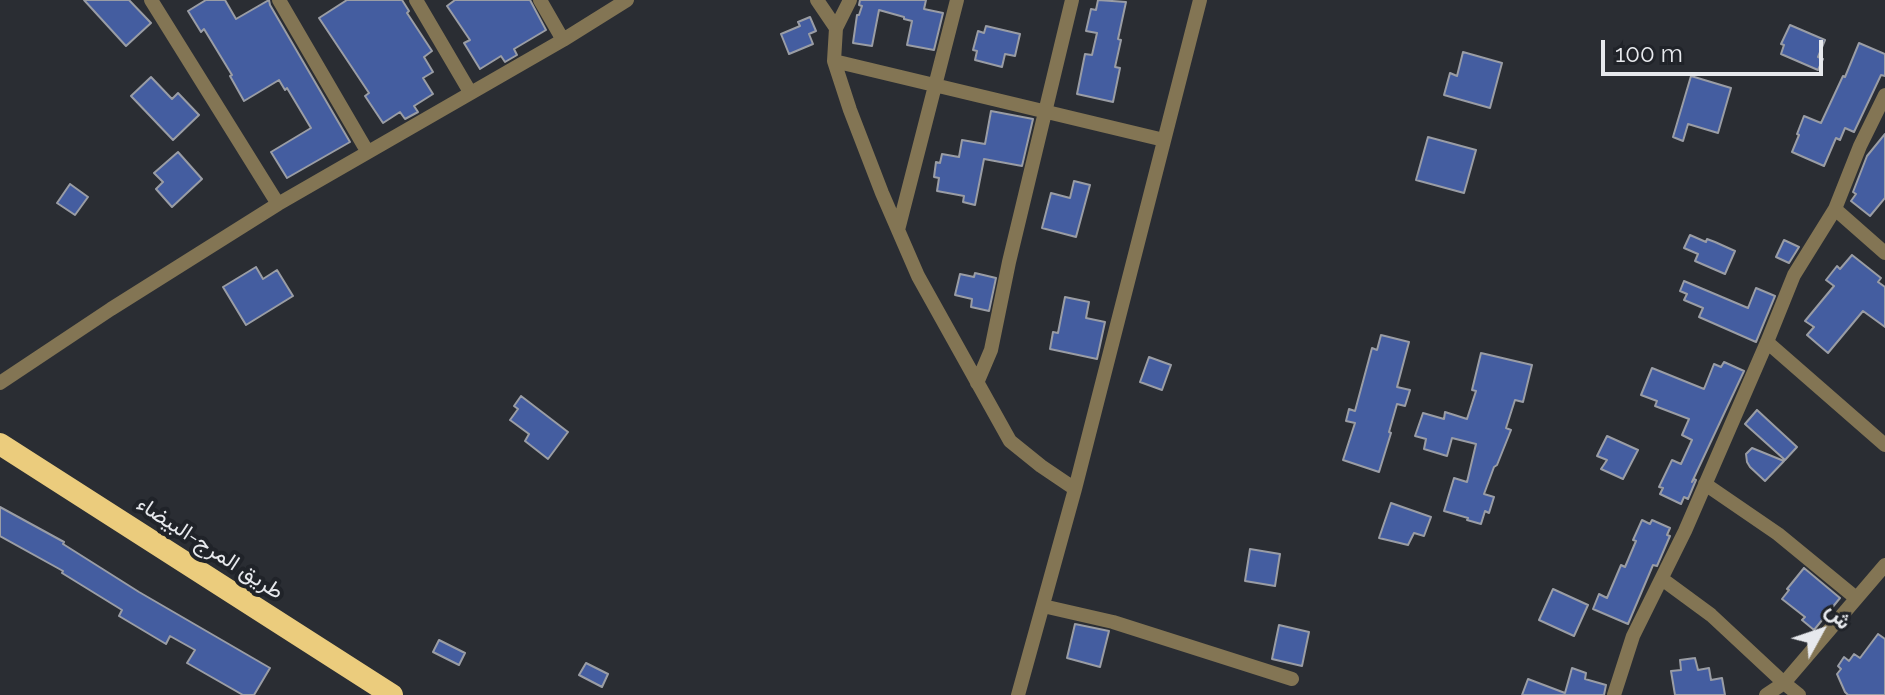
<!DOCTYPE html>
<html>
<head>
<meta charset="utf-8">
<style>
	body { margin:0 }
	#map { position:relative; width:1885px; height:695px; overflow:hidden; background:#2a2d33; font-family:Raleway,Vazirmatn,sans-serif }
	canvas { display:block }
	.north { position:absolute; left:1781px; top:591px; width:80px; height:80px; -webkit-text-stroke:6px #202329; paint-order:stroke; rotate:50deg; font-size:22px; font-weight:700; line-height:32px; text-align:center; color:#e7e9ed }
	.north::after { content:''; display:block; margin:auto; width:28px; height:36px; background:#e7e9ed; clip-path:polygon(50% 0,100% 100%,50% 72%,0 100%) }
	.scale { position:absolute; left:1601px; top:40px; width:222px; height:36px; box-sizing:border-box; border:4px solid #e7e9ed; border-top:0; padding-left:10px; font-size:24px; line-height:28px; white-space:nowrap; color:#e7e9ed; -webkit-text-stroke:6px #202329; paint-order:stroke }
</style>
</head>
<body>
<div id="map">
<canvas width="1885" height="695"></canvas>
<div class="north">ش</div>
<div class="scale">100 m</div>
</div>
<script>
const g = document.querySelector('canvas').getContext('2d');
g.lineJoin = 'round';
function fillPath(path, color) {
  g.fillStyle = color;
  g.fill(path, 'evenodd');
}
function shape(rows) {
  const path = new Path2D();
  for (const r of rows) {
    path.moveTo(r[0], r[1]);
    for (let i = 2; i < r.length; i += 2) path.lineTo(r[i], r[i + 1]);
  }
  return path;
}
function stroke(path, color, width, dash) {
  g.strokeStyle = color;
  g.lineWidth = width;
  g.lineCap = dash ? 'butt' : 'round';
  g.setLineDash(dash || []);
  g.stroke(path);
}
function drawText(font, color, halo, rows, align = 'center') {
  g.font = font + ' Raleway,Vazirmatn,sans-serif';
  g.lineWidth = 8;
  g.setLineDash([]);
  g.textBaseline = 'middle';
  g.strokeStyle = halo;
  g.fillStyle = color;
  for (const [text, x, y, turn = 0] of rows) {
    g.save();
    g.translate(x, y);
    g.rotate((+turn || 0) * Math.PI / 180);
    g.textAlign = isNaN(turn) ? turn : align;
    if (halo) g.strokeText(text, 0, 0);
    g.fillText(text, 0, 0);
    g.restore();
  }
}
const building = shape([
	[84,0,129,0,151,23,126,46,84,0],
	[206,0,225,0,236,19,269,0,270,5,350,142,287,178,271,152,311,128,287,88,285,90,279,80,244,101,230,76,232,75,204,29,201,32,188,11,206,0],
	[347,0,402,0,409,11,407,13,432,51,424,57,433,72,423,78,433,94,414,106,418,112,405,119,400,112,383,123,365,96,369,93,319,18,347,0],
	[455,0,530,0,546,30,514,49,517,55,505,62,501,56,480,69,464,43,470,40,447,6,455,0],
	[860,0,926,0,924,9,943,13,934,50,907,45,912,21,904,19,904,17,879,10,872,46,853,43,857,15,859,15,862,6,859,5,860,0],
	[1098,0,1126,2,1118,39,1121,40,1115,67,1120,68,1113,102,1077,94,1085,54,1092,55,1097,33,1086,31,1091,9,1096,10,1098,0],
	[810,17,816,31,809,34,813,44,789,54,781,34,800,26,798,22,810,17],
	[1790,25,1825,40,1818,57,1823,59,1818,70,1781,54,1784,45,1781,44,1790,25],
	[986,26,1020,34,1015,56,1005,54,1002,67,975,60,977,51,973,50,978,31,984,33,986,26],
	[1859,43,1885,54,1885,76,1881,75,1854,132,1845,128,1840,140,1836,138,1824,166,1792,152,1799,135,1797,134,1804,116,1821,123,1843,76,1845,77,1859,43],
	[1463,52,1502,63,1490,108,1444,95,1450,73,1457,76,1463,52],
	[1691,76,1731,88,1718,133,1688,124,1683,141,1673,137,1691,76],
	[151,77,172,99,178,93,199,115,173,140,131,96,151,77],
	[991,111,1033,119,1022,166,984,159,975,205,963,202,964,196,937,191,939,178,934,177,936,162,940,163,942,154,959,157,962,140,985,144,991,111],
	[1885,134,1885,198,1870,216,1851,201,1856,194,1853,192,1867,156,1885,134],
	[1428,137,1476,150,1464,193,1416,180,1428,137],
	[178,152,202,179,172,207,156,189,163,182,154,173,178,152],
	[1074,181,1090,185,1076,237,1042,228,1051,193,1070,198,1074,181],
	[70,184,88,197,75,215,57,203,70,184],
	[1690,235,1706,242,1707,239,1715,242,1735,251,1725,274,1695,261,1698,254,1684,248,1690,235],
	[1784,240,1799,247,1789,263,1776,257,1784,240],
	[1852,255,1881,278,1878,282,1885,287,1885,327,1863,311,1828,353,1807,335,1814,327,1805,321,1834,286,1826,280,1837,266,1840,269,1852,255],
	[256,267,263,279,277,270,293,296,246,325,223,287,256,267],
	[975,273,996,278,989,311,971,307,972,299,955,295,960,274,974,277,975,273],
	[1684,281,1748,308,1756,288,1775,296,1756,342,1699,317,1703,308,1684,300,1687,294,1680,291,1684,281],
	[1065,297,1089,302,1086,318,1105,322,1097,359,1050,349,1053,332,1058,333,1065,297],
	[1381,335,1409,342,1397,387,1410,390,1405,406,1397,404,1389,432,1391,433,1379,472,1343,460,1355,423,1346,421,1349,409,1355,411,1372,348,1377,350,1381,335],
	[1481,353,1532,365,1523,402,1515,400,1506,428,1511,430,1497,465,1494,467,1484,494,1494,497,1489,513,1485,511,1481,524,1467,520,1468,518,1444,511,1454,478,1467,482,1476,444,1452,438,1447,456,1424,449,1426,439,1415,436,1423,413,1444,419,1445,412,1467,419,1476,391,1472,390,1481,353],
	[1149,357,1171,365,1162,390,1140,382,1149,357],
	[1724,362,1744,371,1692,482,1694,479,1696,480,1688,499,1684,497,1681,504,1660,494,1663,488,1659,487,1672,460,1681,464,1692,440,1682,435,1689,419,1655,406,1657,401,1641,395,1652,368,1704,389,1714,364,1721,367,1724,362],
	[521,396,568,432,548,459,525,441,529,434,510,420,518,409,514,406,521,396],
	[1757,410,1797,447,1785,460,1745,424,1757,410],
	[1607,436,1638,450,1623,479,1601,469,1607,460,1597,456,1607,436],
	[1752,448,1784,461,1765,481,1750,467,1747,462,1746,454,1752,448],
	[1391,503,1431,517,1424,536,1414,533,1408,545,1379,538,1391,503],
	[0,507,64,542,63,544,139,592,270,668,254,695,243,695,187,663,195,650,170,636,166,644,119,616,122,610,62,573,63,571,0,536,0,507],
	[1642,520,1650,524,1652,520,1670,528,1667,535,1670,536,1657,566,1653,565,1628,624,1593,609,1599,594,1607,598,1621,565,1625,567,1636,541,1633,540,1642,520],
	[1250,549,1280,554,1275,586,1245,581,1250,549],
	[1804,568,1840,598,1814,630,1802,620,1805,617,1782,599,1789,590,1787,589,1804,568],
	[1553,589,1588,605,1574,636,1539,620,1553,589],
	[1075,624,1109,631,1100,667,1067,658,1075,624],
	[1279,625,1309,632,1302,666,1272,659,1279,625],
	[1878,634,1885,639,1885,695,1848,695,1845,692,1837,674,1841,669,1838,666,1844,657,1849,661,1854,654,1860,658,1878,634],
	[439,640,465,653,459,665,433,652,439,640],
	[1695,658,1698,670,1709,668,1711,680,1722,678,1725,695,1675,695,1671,671,1681,670,1680,660,1695,658],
	[586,663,608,674,602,687,579,675,586,663],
	[1572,668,1586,673,1585,679,1606,685,1604,695,1522,695,1528,679,1565,693,1572,668]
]);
fillPath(building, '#445da0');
stroke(building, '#9a9da5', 2);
stroke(shape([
	[151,0,278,204],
	[279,0,367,151],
	[416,0,470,92],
	[540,0,563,40],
	[817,0,836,28,834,61,850,110,882,193,918,276,1010,441,1041,466,1075,489],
	[836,28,850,0],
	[834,61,1164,140],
	[1835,209,1885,253],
	[898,230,957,0],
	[1767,342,1885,445],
	[0,383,111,309,278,204,563,40,627,0],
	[977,383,991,350,1009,262,1072,0],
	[1705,484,1778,534,1856,598],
	[1662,579,1711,615,1784,683,1799,695],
	[1043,606,1113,622,1292,679],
	[1018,695,1075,489,1200,0],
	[1614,695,1633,636,1685,531,1767,342,1794,275,1835,209,1860,146,1885,95],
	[1766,695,1784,683,1885,565]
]), '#837554', 14);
stroke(shape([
	[0,444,392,695]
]), '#ebcc7d', 22);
drawText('22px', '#e7e9ed', '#202329', [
	["طريق المرج-البيضاء",210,548,33]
]);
</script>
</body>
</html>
